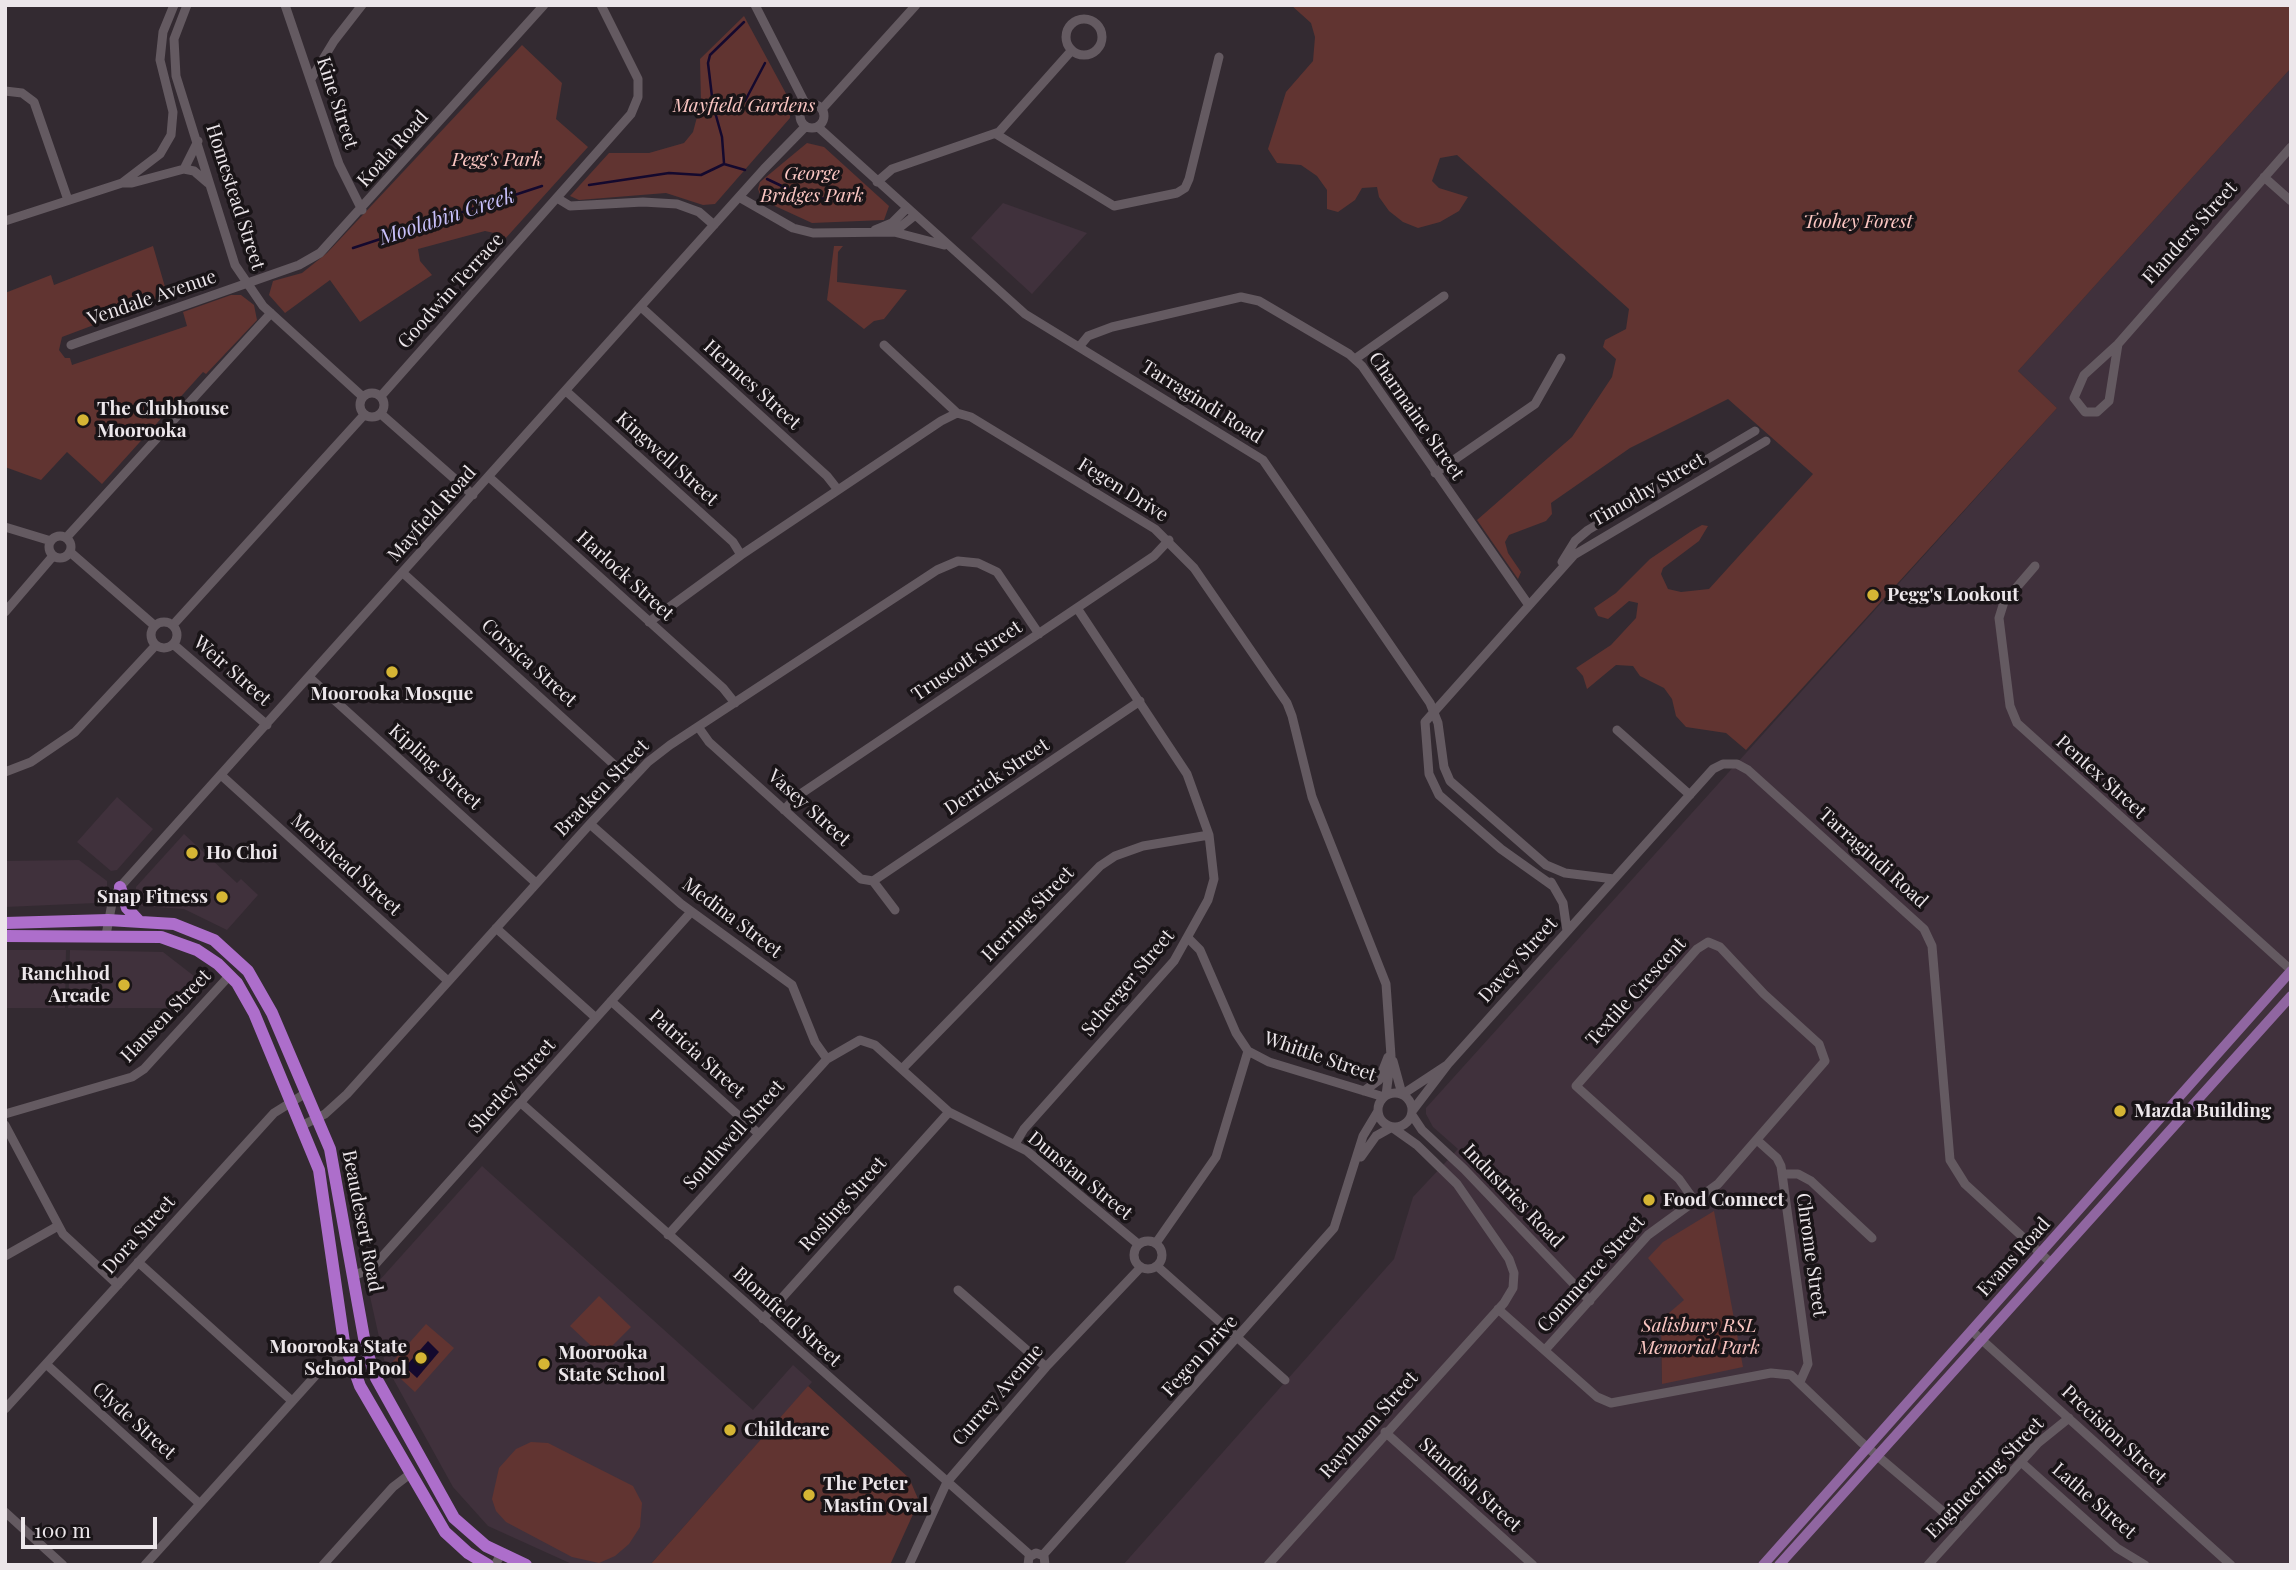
<!DOCTYPE html>
<html>
<head>
<meta charset="utf-8">
<style>
	body { margin:0 }
	#map { position:relative; width:2296px; height:1570px; overflow:hidden; background:#332a31; font-family:"Playfair Display",serif }
	canvas { display:block }
	.frame { position:absolute; inset:0; border:7px solid #ece6ea; pointer-events:none }
	.scale { position:absolute; left:21px; top:1517px; width:136px; height:32px; box-sizing:border-box; border:4px solid #ece6ea; border-top:0; padding-left:9px; font-size:21px; line-height:24px; white-space:nowrap; color:#ece6ea; -webkit-text-stroke:5px #191417; paint-order:stroke }
</style>
</head>
<body>
<div id="map">
<canvas width="2296" height="1570"></canvas>
<div class="frame"></div>
<div class="scale">100 m</div>
</div>
<script>
const g = document.querySelector('canvas').getContext('2d');
g.lineJoin = 'round';
function fillPath(path, color) {
  g.fillStyle = color;
  g.fill(path, 'evenodd');
}
function shape(rows) {
  const path = new Path2D();
  for (const r of rows) {
    if (r.length === 3) {
      path.moveTo(r[0] + r[2], r[1]);
      path.arc(r[0], r[1], r[2], 0, 2 * Math.PI);
      continue;
    }
    path.moveTo(r[0], r[1]);
    for (let i = 2; i < r.length; i += 2) path.lineTo(r[i], r[i + 1]);
  }
  return path;
}
function stroke(path, color, width, dash) {
  g.strokeStyle = color;
  g.lineWidth = width;
  g.lineCap = dash ? 'butt' : 'round';
  g.setLineDash(dash || []);
  g.stroke(path);
}
function drawText(font, color, halo, rows, align = 'center') {
  g.font = font + ' "Playfair Display",serif';
  g.lineWidth = 7;
  g.setLineDash([]);
  g.textBaseline = 'middle';
  g.strokeStyle = halo;
  g.fillStyle = color;
  for (const [text, x, y, turn = 0] of rows) {
    g.save();
    g.translate(x, y);
    g.rotate((+turn || 0) * Math.PI / 180);
    g.textAlign = isNaN(turn) ? turn : align;
    if (halo) g.strokeText(text, 0, 0);
    g.fillText(text, 0, 0);
    g.restore();
  }
}
fillPath(shape([
	[2291,68,2291,1565,1123,1565,1394,1259,1413,1197,1458,1149,1433,1127,1426,1114,1426,1108,2057,408,2018,371],
	[1684,1301,1662,1384,1661,1330,1656,1324],
	[1003,203,1087,233,1032,294,971,238],
	[117,797,153,829,117,870,111,871,77,842],
	[184,834,237,883,241,879,258,895,227,930,184,909,142,906,136,902,136,887],
	[79,860,107,881,107,887,96,903,5,907,5,861],
	[5,950,66,950,65,1008,5,1008],
	[70,950,163,952,194,976,200,988,182,1008,68,1008],
	[482,1166,753,1410,793,1365,812,1382,650,1565,574,1565,488,1526,453,1487,385,1364,369,1292]
]), '#40313c');
fillPath(shape([
	[1291,5,2291,5,2291,68,2018,371,2057,408,1746,750,1726,733,1686,727,1676,716,1672,699,1664,688,1640,676,1633,666,1616,665,1587,689,1583,676,1576,668,1611,645,1636,618,1638,603,1629,601,1608,619,1598,616,1594,608,1616,593,1650,559,1693,530,1702,525,1708,526,1699,541,1663,568,1661,574,1668,589,1681,592,1709,589,1813,474,1728,399,1630,448,1551,503,1552,514,1546,521,1509,535,1505,542,1508,553,1521,572,1518,579,1477,520,1572,437,1612,377,1616,359,1603,347,1605,340,1626,329,1629,309,1457,155,1440,158,1432,181,1439,188,1468,197,1459,211,1440,222,1418,228,1403,222,1389,211,1379,197,1377,187,1362,188,1355,200,1338,212,1327,209,1327,190,1317,176,1301,165,1277,163,1268,149,1286,92,1313,61,1315,37,1311,23],
	[744,16,790,101,790,118,715,204,703,205,666,193,579,200,570,196,609,153,649,153,684,143,693,132,701,102,700,59],
	[522,45,562,83,556,119,588,147,495,250,498,241,494,233,485,231,418,249,420,261,432,275,360,322,330,280,285,313,269,295,273,281,302,273,327,253],
	[807,143,824,147,889,206,884,220,812,223,762,200,758,189,760,182],
	[153,246,168,297,62,337,59,350,65,358,70,358,72,365,187,326,183,312,231,295,241,295,254,305,257,320,206,374,203,372,102,484,67,452,41,480,5,467,5,293,51,275,54,285],
	[834,246,843,246,838,252,837,282,907,290,884,319,874,321,864,329,827,300],
	[1714,1211,1743,1367,1662,1384,1661,1330,1656,1324,1684,1300,1648,1258,1663,1242],
	[599,1296,631,1327,602,1356,570,1326],
	[426,1324,454,1348,415,1392,388,1367],
	[808,1386,909,1478,919,1501,890,1565,650,1565],
	[531,1442,548,1443,633,1486,642,1503,640,1527,629,1544,615,1556,599,1563,572,1557,506,1522,496,1511,492,1499,499,1468,516,1449]
]), '#613431');
fillPath(shape([
	[428,1341,439,1352,417,1378,405,1367]
]), '#14092e');
stroke(shape([
	[716,114,732,110,745,101,765,63],
	[724,163,722,137,713,105,708,63,710,55,744,22],
	[767,179,807,198,837,199],
	[589,185,669,173,701,175,724,164,745,170],
	[353,248,542,186]
]), '#14092e', 2.5);
stroke(shape([
	[187,5,174,39,176,76,235,265,263,306,363,397],
	[285,5,339,164,362,210],
	[755,5,806,105],
	[1084,37,18],
	[311,79,334,41,362,5],
	[5,91,22,93,34,102,68,200],
	[812,116,12],
	[822,109,916,5],
	[818,127,1025,314,1263,460,1430,703,1438,723,1444,767,1450,781,1546,865,1565,873,1614,879],
	[996,134,1114,206,1177,193,1185,188,1189,179,1219,57],
	[184,169,198,141],
	[2264,177,2291,201],
	[877,182,892,169,999,132,1072,50],
	[122,183,160,154,171,135,173,112,160,60,163,32,174,5],
	[739,197,793,228,813,233,894,232,914,216],
	[557,198,570,206,643,202,677,204,699,212,714,225],
	[5,221,122,183,132,183,184,169,194,171,208,183],
	[875,230,892,223,906,209],
	[894,232,944,245],
	[641,307,827,476,838,490],
	[2118,344,2109,401,2097,412,2085,412,2074,398,2084,375,2118,344,2291,147],
	[71,345,299,265,320,253,544,5],
	[884,345,957,413],
	[1079,347,1088,336,1112,327,1241,297,1259,301,1349,354,1362,366,1528,604],
	[1355,359,1444,296],
	[566,391,733,542,741,555],
	[372,405,12],
	[381,396,631,114,638,97,638,79,601,5],
	[381,414,473,495],
	[1435,473,1535,404,1561,358],
	[489,477,723,688,735,703],
	[5,527,51,541],
	[60,547,11],
	[66,538,271,313],
	[70,552,155,626],
	[1562,562,1575,541,1588,530,1755,431],
	[2035,566,2004,602,1999,618,2010,706,2017,723,2291,970],
	[403,573,631,780],
	[5,612,53,556],
	[649,622,741,555,941,421,957,413,971,417,1155,529,1194,568,1287,703,1292,716,1312,797,1386,984,1391,1056,1386,1095],
	[164,635,13],
	[173,625,364,415],
	[173,644,267,725],
	[309,677,536,883],
	[699,728,709,742,861,879,873,881],
	[1617,730,1690,795],
	[5,772,31,762,75,732,156,645],
	[221,775,448,981],
	[784,810,796,797,1154,556,1169,540],
	[590,824,681,904,792,985,815,1042,827,1059],
	[873,881,1140,701],
	[873,881,895,910],
	[1551,882,1563,903,1567,931],
	[1553,886,1501,849,1439,795,1429,774,1425,722,1574,555,1766,441],
	[496,928,596,1018],
	[106,935,113,898,120,887,764,169,805,127],
	[1189,939,1200,950,1236,1033,1248,1051,1269,1062,1384,1097],
	[611,1001,759,1134],
	[1393,1061,1402,1094],
	[902,1069,1100,866,1115,856,1143,846,1209,835],
	[1364,1091,1379,1080,1388,1057],
	[1395,1110,17],
	[1403,1094,1447,1065],
	[521,1103,1030,1555],
	[1413,1110,1448,1064,1713,769,1723,764,1737,764,1748,770,1924,929,1932,946,1950,1160,1965,1184,2051,1263],
	[5,1114,132,1077,144,1069,230,975],
	[1412,1115,1422,1130,1464,1169,1590,1301],
	[5,1125,63,1234,118,1285],
	[303,1125,325,1114,347,1094,590,824,648,762,670,745,937,570,958,561,978,563,997,572,1039,634],
	[1757,1140,1777,1158,1781,1166,1808,1364,1800,1382],
	[1015,1144,1024,1129,1174,961,1208,900,1214,879,1209,835,1187,774,1077,608],
	[1361,1157,1376,1136,1392,1127],
	[1782,1174,1798,1174,1811,1181,1872,1238],
	[668,1235,827,1059,860,1040,875,1045,949,1112,1027,1151,1138,1244],
	[1148,1255,14],
	[1156,1243,1216,1157,1248,1051],
	[5,1256,58,1226],
	[138,1262,292,1401],
	[1157,1266,1285,1380],
	[353,1276,372,1268,691,912],
	[958,1290,1046,1367],
	[1498,1309,1597,1397,1611,1403,1771,1373,1791,1375,1861,1442,1961,1527],
	[763,1319,949,1112],
	[1972,1331,2231,1565],
	[1545,1350,1648,1235,1718,1184,1825,1061,1819,1044,1764,994,1720,947,1708,942,1697,949,1576,1086,1679,1179,1694,1200],
	[46,1364,199,1503],
	[5,1409,274,1113,306,1093],
	[1385,1432,1533,1565],
	[2021,1462,2117,1548,2145,1565],
	[5,1512,63,1565],
	[1043,1555,1334,1228,1363,1136,1378,1111],
	[145,1565,325,1365,336,1356,366,1349],
	[323,1565,393,1487,410,1474],
	[495,1565,501,1554],
	[909,1565,947,1482,1046,1367,1141,1267],
	[1028,1565,1029,1557,1036,1553,1044,1556,1045,1565],
	[1268,1565,1504,1303,1513,1288,1514,1273,1509,1259,1457,1184,1417,1145,1393,1128],
	[1928,1565,2038,1443,2069,1418]
]), '#645a61', 9);
stroke(shape([
	[1763,1565,2291,971],
	[1779,1565,2291,996]
]), '#9066a1', 10);
stroke(shape([
	[120,887,127,908,139,921],
	[5,923,108,920,174,924,214,940,248,971,272,1013,330,1149,366,1349,376,1378,454,1518,486,1546,526,1565],
	[5,936,161,937,197,950,218,964,237,983,254,1013,319,1170,344,1342,360,1386,445,1532,468,1553,488,1565]
]), '#ad6ecb', 12);
for (const [x, y, r, color] of [
	[83,420,7,"#d5b534"],
	[1873,595,7,"#d5b534"],
	[392,672,7,"#d5b534"],
	[192,853,7,"#d5b534"],
	[222,897,7,"#d5b534"],
	[124,985,7,"#d5b534"],
	[2120,1111,7,"#d5b534"],
	[1649,1200,7,"#d5b534"],
	[421,1358,7,"#d5b534"],
	[544,1364,7,"#d5b534"],
	[730,1430,7,"#d5b534"],
	[809,1495,7,"#d5b534"]
]) {
  const dot = new Path2D();
  dot.arc(x, y, r, 0, 2 * Math.PI);
  g.fillStyle = color;
  g.fill(dot);
  stroke(dot, '#191417', 2.5);
}
drawText('19px', '#ece6ea', '#191417', [
	["Kine Street",337,103,72],
	["Koala Road",393,149,-48],
	["Homestead Street",235,197,72],
	["Flanders Street",2190,233,-48],
	["Goodwin Terrace",451,291,-48],
	["Vendale Avenue",152,298,-19],
	["Hermes Street",752,385,42],
	["Tarragindi Road",1202,402,32],
	["Charmaine Street",1416,416,55],
	["Kingwell Street",667,459,42],
	["Fegen Drive",1123,490,32],
	["Timothy Street",1648,490,-30],
	["Mayfield Road",432,514,-48],
	["Harlock Street",625,576,42],
	["Truscott Street",967,661,-34],
	["Corsica Street",529,663,42],
	["Weir Street",232,671,41],
	["Kipling Street",435,767,42],
	["Derrick Street",997,777,-34],
	["Pentex Street",2101,777,42],
	["Bracken Street",602,788,-46],
	["Vasey Street",809,808,42],
	["Tarragindi Road",1873,858,42],
	["Morshead Street",346,865,42],
	["Herring Street",1028,914,-46],
	["Medina Street",732,918,37],
	["Davey Street",1518,960,-48],
	["Scherger Street",1128,983,-50],
	["Textile Crescent",1636,992,-48],
	["Hansen Street",166,1016,-46],
	["Patricia Street",697,1054,42],
	["Whittle Street",1320,1057,19],
	["Sherley Street",512,1086,-48],
	["Southwell Street",734,1135,-48],
	["Dunstan Street",1080,1176,39],
	["Industries Road",1513,1196,46],
	["Rosling Street",843,1204,-48],
	["Beaudesert Road",362,1221,79],
	["Dora Street",139,1235,-48],
	["Chrome Street",1811,1255,82],
	["Evans Road",2014,1257,-48],
	["Commerce Street",1591,1274,-48],
	["Blomfield Street",787,1317,42],
	["Fegen Drive",1200,1356,-48],
	["Currey Avenue",998,1395,-49],
	["Clyde Street",134,1421,42],
	["Raynham Street",1369,1425,-48],
	["Precision Street",2114,1435,43],
	["Engineering Street",1985,1478,-46],
	["Standish Street",1470,1485,42],
	["Lathe Street",2094,1501,41]
]);
drawText('italic 19px', '#fbc6c2', '#191417', [
	["Mayfield Gardens",744,106],
	["Pegg's Park",497,160],
	["George",812,174],
	["Bridges Park",812,196],
	["Toohey Forest",1858,222],
	["Salisbury RSL",1699,1326],
	["Memorial Park",1699,1348]
]);
drawText('bold 19px', '#ece6ea', '#191417', [
	["The Clubhouse",97,409],
	["Moorooka",97,431],
	["Pegg's Lookout",1887,595],
	["Moorooka Mosque",392,694,"center"],
	["Ho Choi",206,853],
	["Snap Fitness",208,897,"right"],
	["Ranchhod",110,974,"right"],
	["Arcade",110,996,"right"],
	["Mazda Building",2134,1111],
	["Food Connect",1663,1200],
	["Moorooka State",407,1347,"right"],
	["School Pool",407,1369,"right"],
	["Moorooka",558,1353],
	["State School",558,1375],
	["Childcare",744,1430],
	["The Peter",823,1484],
	["Mastin Oval",823,1506]
], 'left');
drawText('italic 21px', '#c8c0fa', '#191417', [
	["Moolabin Creek",447,217,-18]
]);
</script>
</body>
</html>
